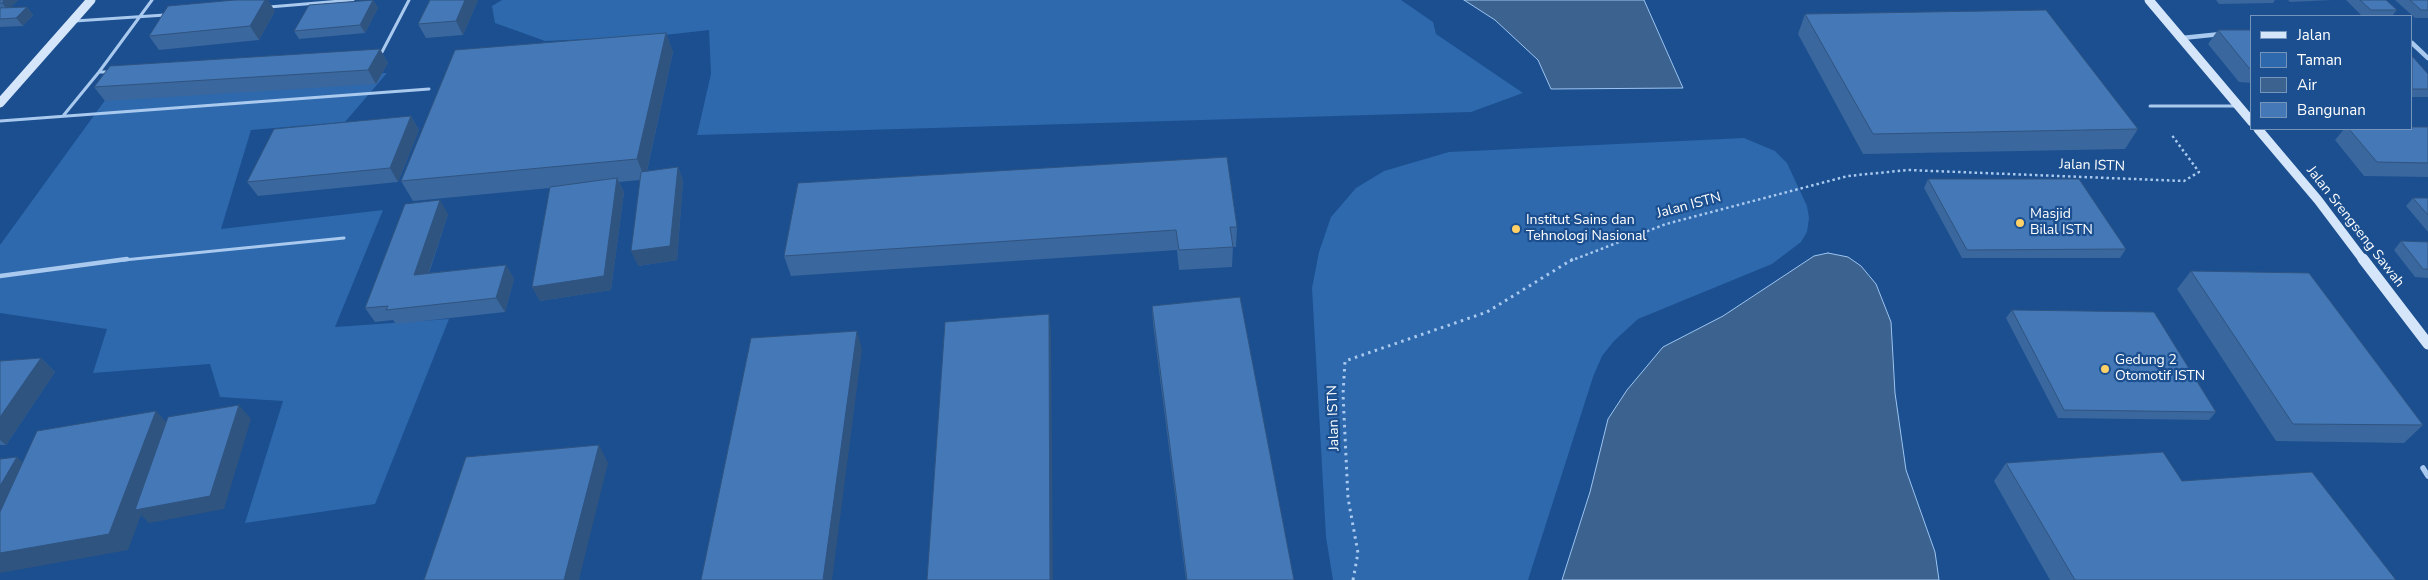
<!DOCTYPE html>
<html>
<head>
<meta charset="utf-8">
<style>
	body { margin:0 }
	#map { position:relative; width:2428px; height:580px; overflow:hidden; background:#1b4f8f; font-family:"Nunito Sans",sans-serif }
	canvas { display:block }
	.legend { position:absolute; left:2250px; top:15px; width:162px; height:115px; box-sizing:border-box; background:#1b4f8f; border:1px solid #7695bc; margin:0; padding:6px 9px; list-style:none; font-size:15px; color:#fff }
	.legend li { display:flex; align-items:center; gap:10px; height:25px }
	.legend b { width:25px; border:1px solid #7695bc }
</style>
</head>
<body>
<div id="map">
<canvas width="2428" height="580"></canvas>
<ul class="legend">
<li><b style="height:6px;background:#d6e6fa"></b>Jalan</li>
<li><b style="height:14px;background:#2e69ad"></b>Taman</li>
<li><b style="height:14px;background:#3c6290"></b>Air</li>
<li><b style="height:14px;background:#4478b7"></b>Bangunan</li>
</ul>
</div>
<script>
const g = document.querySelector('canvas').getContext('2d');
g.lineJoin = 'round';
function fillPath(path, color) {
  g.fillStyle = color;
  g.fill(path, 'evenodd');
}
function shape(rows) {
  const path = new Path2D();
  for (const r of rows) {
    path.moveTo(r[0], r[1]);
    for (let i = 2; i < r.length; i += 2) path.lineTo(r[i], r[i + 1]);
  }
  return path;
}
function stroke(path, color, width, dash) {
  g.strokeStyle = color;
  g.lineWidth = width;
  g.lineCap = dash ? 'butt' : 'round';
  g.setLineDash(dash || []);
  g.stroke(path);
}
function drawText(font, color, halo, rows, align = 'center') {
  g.font = font + ' "Nunito Sans",sans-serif';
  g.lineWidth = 4.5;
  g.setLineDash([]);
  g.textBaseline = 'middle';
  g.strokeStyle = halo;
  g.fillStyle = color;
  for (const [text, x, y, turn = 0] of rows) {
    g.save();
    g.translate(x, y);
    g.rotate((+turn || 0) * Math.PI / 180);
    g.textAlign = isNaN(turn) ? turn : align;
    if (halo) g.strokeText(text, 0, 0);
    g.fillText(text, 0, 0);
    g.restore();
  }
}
fillPath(shape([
	[502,0,1401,0,1433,22,1436,34,1523,93,1471,112,697,135,711,74,709,30,656,36,545,41,495,23,492,6],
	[387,73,345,122,251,130,221,229,383,210,335,327,449,319,375,504,245,523,283,401,220,397,210,364,93,373,107,329,0,313,0,245,119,81],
	[1744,138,1775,151,1787,163,1807,206,1809,218,1807,232,1801,242,1772,264,1638,319,1614,341,1602,356,1593,377,1528,580,1333,580,1326,537,1312,288,1319,252,1331,217,1356,188,1384,171,1449,152]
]), '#2e69ad');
const water = shape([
	[1464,0,1644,0,1683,88,1551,89,1538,60,1495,20,1464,0],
	[1828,253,1848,257,1861,266,1876,284,1891,322,1895,393,1906,470,1935,552,1939,580,1562,580,1590,492,1608,419,1627,390,1663,347,1723,316,1814,256,1828,253]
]);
fillPath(water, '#3c6290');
stroke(water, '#9cc4f0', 1);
stroke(shape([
	[1570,261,1666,224,1848,176,1908,170,2184,181,2199,172,2171,134]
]), '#a9c9ee', 2.5, [2.5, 3]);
stroke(shape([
	[1353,580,1358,553,1348,498,1343,394,1345,361,1487,312,1573,259]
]), '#a9c9ee', 3, [2.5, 4.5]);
stroke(shape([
	[269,7,353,0],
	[75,21,165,15],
	[378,53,382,52,409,0],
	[99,72,109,72],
	[2150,106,2237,106],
	[63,116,99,72,152,0],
	[0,121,429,89],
	[114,261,344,238]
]), '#a9c9ee', 3);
stroke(shape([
	[0,276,127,259]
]), '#a9c9ee', 4.5);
stroke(shape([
	[2182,38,2221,34],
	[2412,43,2428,58]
]), '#a9c9ee', 4.5);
stroke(shape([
	[2423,468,2428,476]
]), '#a9c9ee', 5.5);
stroke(shape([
	[2149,0,2252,122],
	[0,103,91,0],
	[2258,129,2318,200,2364,261]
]), '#d6e6fa', 9);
stroke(shape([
	[2363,259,2428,344]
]), '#d6e6fa', 11);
fillPath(shape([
	[0,0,18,0,11,7,27,7,33,15,23,26,0,27],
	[373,0,378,8,365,33,299,39,294,31],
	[430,0,478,0,463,35,426,38,418,24],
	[2216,0,2275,0,2273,3,2219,4],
	[2288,0,2332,0,2290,2],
	[2346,0,2386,0,2397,10,2392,16,2362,16],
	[2395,0,2428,0,2428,18,2415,18],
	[275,11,259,40,159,50,149,36],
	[1805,14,2138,129,2125,149,1863,154,1798,34],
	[2218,30,2252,30,2252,83,2239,82,2208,44],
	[666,33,673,52,647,171,678,167,683,181,677,260,638,266,640,180,619,182,624,192,611,290,540,301,532,287,550,188,413,201,401,181],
	[380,49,388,63,376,84,105,101,94,87],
	[2412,56,2428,74,2428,97,2412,97],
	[411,116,419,130,398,182,258,196,247,182],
	[2428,128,2428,177,2364,176,2335,140,2344,129,2412,129],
	[1928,179,2126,249,2120,258,1962,258,1924,188],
	[798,183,1237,227,1236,247,1233,247,1232,267,1179,270,1177,250,791,276,784,256],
	[2413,198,2428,198,2428,232,2406,206],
	[448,214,429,273,506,265,514,279,505,312,396,324,393,320,375,322,365,308],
	[2401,241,2428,242,2428,278,2415,277,2394,250],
	[2191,271,2423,425,2404,443,2276,441,2177,289],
	[1152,306,1294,580,1186,580,1153,324],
	[2012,310,2216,412,2209,420,2058,418,2006,318],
	[41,358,55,372,6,445,0,445,0,361],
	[2006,463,2182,481,2396,580,2050,580,1994,481]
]), '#3a679d');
fillPath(shape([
	[4,0,18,0,8,11,2,3],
	[265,0,268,0,275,11,259,40,250,26],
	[373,0,378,8,365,33,360,25],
	[465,0,478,0,463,35,456,21],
	[27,7,33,15,23,26,16,18],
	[666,33,673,52,645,179,637,159],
	[380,49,388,63,376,84,368,70],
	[411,116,419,130,398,182,390,168],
	[678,167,683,181,677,260,638,266,631,251],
	[617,178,624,192,611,290,540,301,532,287],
	[440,200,448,214,423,289,414,275],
	[506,265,514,279,505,312,496,298],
	[1049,314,1051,332,1053,580,1050,580],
	[857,331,862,349,832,580,823,580],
	[41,358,55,372,6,445,0,440,0,417],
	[239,405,251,419,224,509,149,523,141,515,128,550,0,573,0,553,156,411,173,429],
	[599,445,608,463,579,580,564,580],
	[17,457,32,471,0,526,0,486]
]), '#305480');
const building = shape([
	[0,0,4,0,2,3,0,3,0,0],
	[235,0,265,0,250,26,149,36,168,6,235,0],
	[373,0,360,25,294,31,309,5,373,0],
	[430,0,465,0,456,21,418,24,430,0],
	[2360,0,2386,0,2397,10,2371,10,2360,0],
	[2410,0,2428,0,2428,10,2421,10,2410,0],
	[27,7,16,18,0,19,0,8,27,7],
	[2046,10,2138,129,1873,134,1805,14,2046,10],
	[2218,30,2252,30,2252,68,2249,68,2218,30],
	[666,33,637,159,401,181,455,50,666,33],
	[380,49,368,70,94,87,110,66,380,49],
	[2412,56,2428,74,2428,89,2412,89,2412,56],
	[411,116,390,168,247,182,274,129,411,116],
	[2412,127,2428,127,2428,163,2377,162,2349,129,2412,129,2412,127],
	[1227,157,1237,227,1230,227,1233,247,1179,250,1176,230,784,256,798,183,1227,157],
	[678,167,670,246,631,251,641,172,678,167],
	[617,178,604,276,532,287,550,187,617,178],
	[1928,179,2079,179,2126,249,1967,250,1928,179],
	[2413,198,2428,198,2428,215,2413,198],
	[440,200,414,275,506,265,496,298,386,310,388,306,365,308,405,204,440,200],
	[2401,241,2428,242,2428,269,2423,269,2401,241],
	[2191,271,2309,273,2423,425,2293,424,2191,271],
	[1240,297,1294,580,1187,580,1152,306,1240,297],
	[2012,310,2154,312,2216,412,2064,410,2012,310],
	[1049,314,1050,580,927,580,945,322,1049,314],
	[857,331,823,580,701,580,751,338,857,331],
	[41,358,0,417,0,361,41,358],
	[239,405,210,496,135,510,168,417,239,405],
	[156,411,109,534,0,553,0,512,37,431,156,411],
	[599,445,564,580,424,580,466,457,599,445],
	[2163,452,2182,481,2312,472,2396,580,2075,580,2006,463,2163,452],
	[17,457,0,486,0,459,17,457]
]);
fillPath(building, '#4478b7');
stroke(building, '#305480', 1);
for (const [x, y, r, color] of [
	[2020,223,5,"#ffd166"],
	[1516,229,5,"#ffd166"],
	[2105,369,5,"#ffd166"]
]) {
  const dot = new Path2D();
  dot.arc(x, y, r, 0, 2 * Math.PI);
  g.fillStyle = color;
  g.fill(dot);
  stroke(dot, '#1b4f8f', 2);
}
drawText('14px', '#fff', '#1b4f8f', [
	["Jalan ISTN",2092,166,2],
	["Jalan ISTN",1689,206,-15],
	["Jalan Srengseng Sawah",2355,227,52],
	["Jalan ISTN",1334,418,-92]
]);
drawText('14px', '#fff', '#1b4f8f', [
	["Masjid",2030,215],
	["Bilal ISTN",2030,231],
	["Institut Sains dan",1526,221],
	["Tehnologi Nasional",1526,237],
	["Gedung 2",2115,361],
	["Otomotif ISTN",2115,377]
], 'left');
</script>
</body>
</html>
